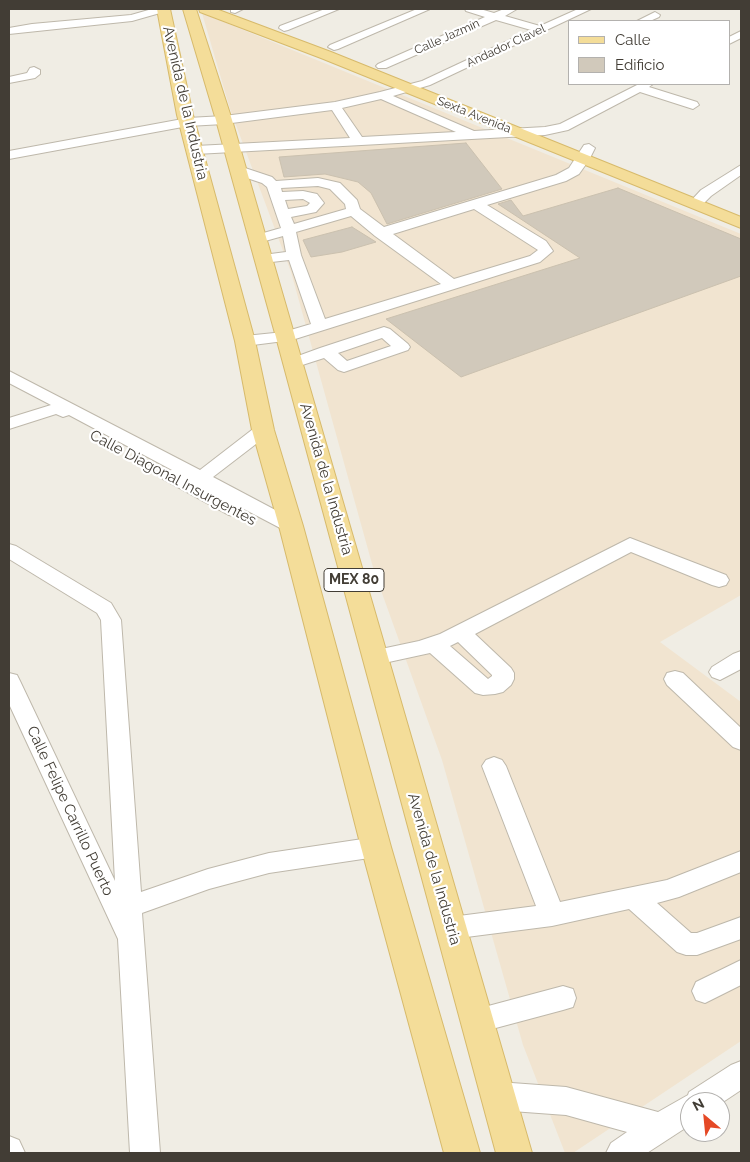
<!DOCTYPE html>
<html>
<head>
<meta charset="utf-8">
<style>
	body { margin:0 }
	#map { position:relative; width:750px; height:1162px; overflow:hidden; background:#f0ede4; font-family:Raleway,sans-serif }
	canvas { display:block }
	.frame { position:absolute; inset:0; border:10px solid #423d35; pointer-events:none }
	.legend { position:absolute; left:568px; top:20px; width:162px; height:65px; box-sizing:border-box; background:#fff; border:1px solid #b3b1ae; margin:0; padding:6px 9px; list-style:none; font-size:15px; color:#423d35 }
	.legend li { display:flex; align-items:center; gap:10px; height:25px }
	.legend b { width:25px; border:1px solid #b3b1ae }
	.north { position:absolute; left:680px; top:1092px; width:50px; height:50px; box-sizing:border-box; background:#fff; border:1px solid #b3b1ae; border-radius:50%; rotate:332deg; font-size:14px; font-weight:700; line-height:20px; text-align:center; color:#423d35 }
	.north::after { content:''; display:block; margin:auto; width:18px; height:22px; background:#e54926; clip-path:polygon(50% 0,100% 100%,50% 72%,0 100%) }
</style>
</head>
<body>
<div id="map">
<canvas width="750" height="1162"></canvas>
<div class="frame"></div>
<ul class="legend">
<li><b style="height:6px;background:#f4dd99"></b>Calle</li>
<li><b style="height:14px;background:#d1c9bb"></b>Edificio</li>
</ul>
<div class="north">N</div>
</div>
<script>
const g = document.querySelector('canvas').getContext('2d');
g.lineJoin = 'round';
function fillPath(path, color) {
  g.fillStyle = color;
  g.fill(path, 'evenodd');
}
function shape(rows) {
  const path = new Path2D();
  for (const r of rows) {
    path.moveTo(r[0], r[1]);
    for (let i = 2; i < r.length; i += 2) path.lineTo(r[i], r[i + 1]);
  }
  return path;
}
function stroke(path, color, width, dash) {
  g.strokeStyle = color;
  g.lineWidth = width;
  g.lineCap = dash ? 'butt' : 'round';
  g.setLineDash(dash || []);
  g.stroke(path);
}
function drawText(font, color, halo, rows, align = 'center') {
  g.font = font + ' Raleway,sans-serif';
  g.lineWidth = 4.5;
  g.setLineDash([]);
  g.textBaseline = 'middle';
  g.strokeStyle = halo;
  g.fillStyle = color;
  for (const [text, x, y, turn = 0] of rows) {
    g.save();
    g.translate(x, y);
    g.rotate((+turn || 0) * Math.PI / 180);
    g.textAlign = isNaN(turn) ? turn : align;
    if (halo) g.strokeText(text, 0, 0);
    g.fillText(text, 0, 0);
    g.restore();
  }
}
fillPath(shape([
	[202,13,741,234,741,595,660,642,741,702,741,1041,573,1153,565,1153,523,1045,442,760,374,571,291,272,230,109]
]), '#f1e4d0');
const building = shape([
	[466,143,502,189,387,224,371,193,358,182,325,174,284,177,279,157,466,143],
	[618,188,741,239,741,276,461,377,386,319,580,258,498,204,511,200,523,216,618,188],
	[352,227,376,242,342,252,311,257,303,240,352,227]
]);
fillPath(building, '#d1c9bb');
stroke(building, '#cbc1af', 1);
const minor = shape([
	[152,9,168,9,167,11,132,21,9,34,9,28,32,24,131,15,152,9],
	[231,9,243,9,235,13,231,12,231,9],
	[325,9,339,9,288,30,284,31,279,28,280,26,325,9],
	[417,9,430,9,338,49,334,50,328,47,330,45,417,9],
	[465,9,480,9,494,13,504,9,517,9,505,16,540,26,578,9,591,9,430,85,393,96,474,131,545,127,560,124,639,84,653,84,649,87,697,102,699,105,693,109,640,92,568,130,545,135,196,154,190,150,196,146,350,138,332,110,224,124,188,126,9,159,9,151,188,118,224,116,335,102,380,92,422,81,531,30,496,20,386,68,378,68,376,66,378,64,485,17,466,11,465,9],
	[381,99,456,132,362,137,342,108,381,99],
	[655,12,660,15,659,17,650,21,637,21,655,12],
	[741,31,741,38,729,44,729,37,741,31],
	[34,67,40,70,40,74,35,78,9,83,9,77,27,73,30,68,34,67],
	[589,144,595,148,589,160,579,174,566,181,487,205,546,241,553,251,540,262,292,340,245,346,239,344,237,341,239,338,245,336,284,332,311,324,289,260,263,263,258,262,256,259,258,256,263,255,286,252,283,236,258,243,253,242,251,239,253,236,281,228,267,187,262,183,232,173,230,170,232,167,242,167,272,177,276,181,318,178,340,183,357,200,360,209,384,227,556,175,569,168,584,145,589,144],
	[318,186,330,189,345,204,346,209,294,224,291,217,316,212,324,203,317,194,303,191,282,192,281,188,318,186],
	[303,199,310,203,307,206,288,209,285,200,303,199],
	[474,209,538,250,530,256,454,279,393,234,474,209],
	[351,216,375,236,441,284,325,319,301,255,296,232,351,216],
	[741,165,741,175,711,196,700,207,690,207,688,204,701,190,741,165],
	[384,327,390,329,408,344,410,347,408,350,344,372,338,370,324,358,293,368,287,366,285,363,287,360,320,348,384,327],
	[382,338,391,346,347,361,338,353,382,338],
	[9,371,200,470,257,426,263,425,269,426,272,430,269,434,213,477,298,522,301,526,298,530,291,532,284,530,244,509,245,511,243,515,236,517,229,515,163,479,160,475,163,471,172,470,69,415,63,417,56,414,9,429,9,418,51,405,9,383,9,371],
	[630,538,726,575,729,580,726,585,719,587,712,585,631,552,475,634,511,668,514,673,514,679,511,685,503,692,495,694,483,695,475,693,430,653,375,665,367,662,364,657,367,652,419,641,440,634,630,538],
	[458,642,492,675,492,676,488,679,450,646,458,642],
	[9,544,16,546,111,603,121,620,141,892,208,869,269,853,376,837,385,840,388,847,385,854,376,857,269,873,209,889,142,913,160,1153,130,1153,118,939,9,704,9,673,17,675,20,681,115,881,101,620,97,613,9,559,9,544],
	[741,651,741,669,720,680,712,677,709,672,712,667,733,654,741,651],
	[675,671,683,673,741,728,741,750,733,747,667,685,664,679,667,673,675,671],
	[494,757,502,760,506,766,560,902,667,880,741,851,741,872,679,897,657,903,691,933,697,933,741,917,741,939,697,955,686,955,677,952,629,909,552,926,451,939,442,936,438,928,442,920,451,917,536,906,482,766,486,760,494,757],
	[741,960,741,985,705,1003,696,1000,692,991,696,982,741,960],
	[563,986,573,989,576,998,573,1007,563,1010,477,1033,467,1030,463,1021,467,1012,477,1009,563,986],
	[741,1061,741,1090,720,1104,720,1102,690,1102,690,1125,647,1153,606,1153,611,1143,627,1132,566,1115,498,1110,488,1106,484,1096,488,1086,498,1082,566,1087,658,1112,688,1095,689,1092,731,1065,741,1061],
	[9,1136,19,1140,25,1153,9,1153,9,1136]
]);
const major = shape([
	[157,9,170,9,193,115,255,341,274,430,303,526,391,847,480,1153,444,1153,361,847,279,526,252,430,235,341,177,115,157,9],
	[183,9,196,9,232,120,532,1153,496,1153,276,337,216,120,183,9],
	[199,9,216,9,331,52,741,217,741,228,321,58,200,12,199,9]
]);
stroke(minor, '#beb8ab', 2);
stroke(major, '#d7ba6b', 2);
fillPath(minor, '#fff');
fillPath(major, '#f4dd99');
drawText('12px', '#423d35', '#fff', [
	["Calle Jazmín",447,37,-24],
	["Andador Clavel",506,46,-25],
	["Sexta Avenida",474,115,22]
]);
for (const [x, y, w] of [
	[354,580,60]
]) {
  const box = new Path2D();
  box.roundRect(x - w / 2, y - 11.5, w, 23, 4);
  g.fillStyle = '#fff';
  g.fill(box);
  stroke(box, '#423d35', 1);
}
drawText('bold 14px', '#423d35', null, [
	["MEX 80",354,580]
]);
drawText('15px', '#423d35', '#fff', [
	["Avenida de la Industria",185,103,77],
	["Calle Diagonal Insurgentes",173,478,28],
	["Avenida de la Industria",326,479,74],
	["Calle Felipe Carrillo Puerto",70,811,65],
	["Avenida de la Industria",434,869,74]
]);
</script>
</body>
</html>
